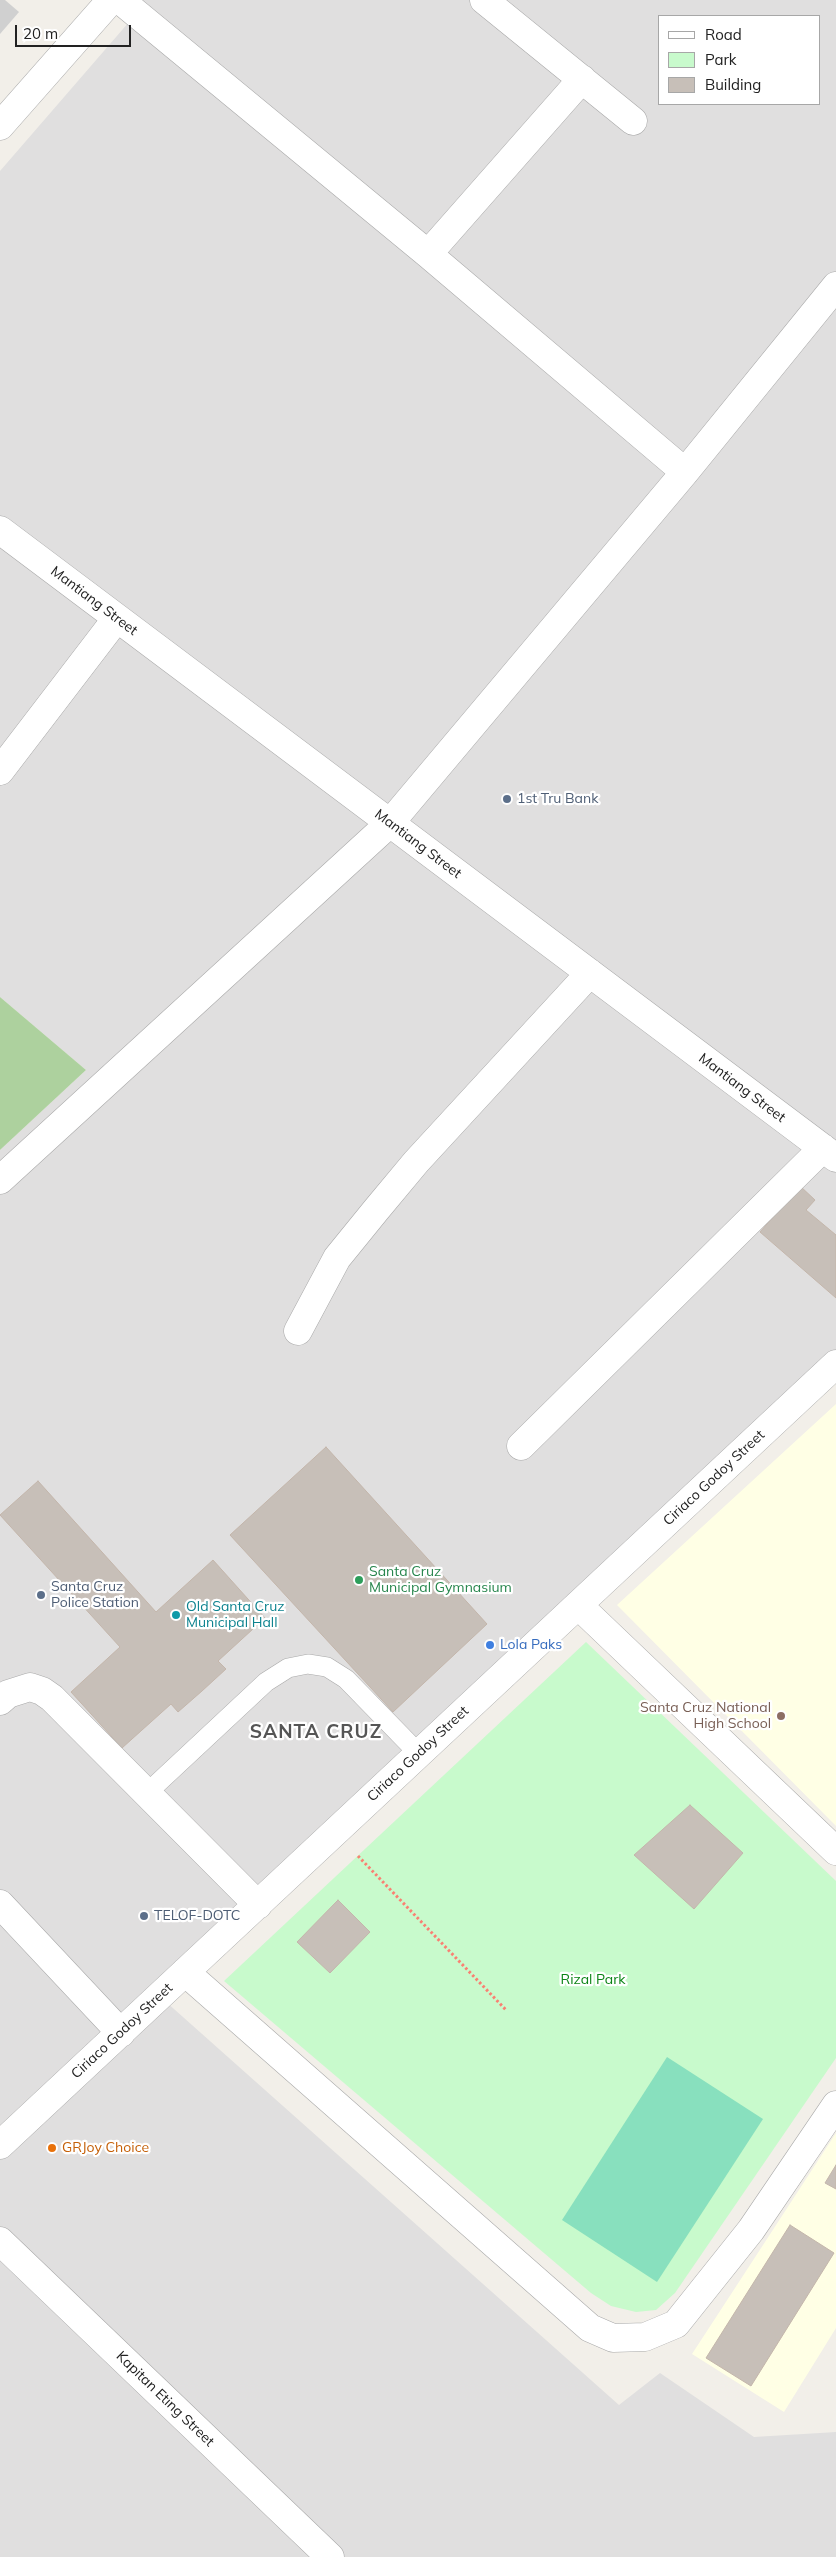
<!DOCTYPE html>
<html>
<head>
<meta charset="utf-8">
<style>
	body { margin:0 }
	#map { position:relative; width:836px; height:2557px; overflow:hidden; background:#f2efe9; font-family:Mulish,sans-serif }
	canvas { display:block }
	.legend { position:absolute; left:658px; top:15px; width:162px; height:90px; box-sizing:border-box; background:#fff; border:1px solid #a7a7a7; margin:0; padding:6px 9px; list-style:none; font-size:15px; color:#222 }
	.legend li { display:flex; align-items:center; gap:10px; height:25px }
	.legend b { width:25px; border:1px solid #a7a7a7 }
	.scale { position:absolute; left:15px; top:25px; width:116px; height:22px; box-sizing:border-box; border:2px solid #222; border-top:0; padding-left:6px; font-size:15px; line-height:18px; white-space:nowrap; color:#222; -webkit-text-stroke:4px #fff; paint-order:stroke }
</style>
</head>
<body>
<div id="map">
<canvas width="836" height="2557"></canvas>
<ul class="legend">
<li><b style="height:6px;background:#fff"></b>Road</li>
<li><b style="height:14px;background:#c8facc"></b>Park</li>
<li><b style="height:14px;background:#c7bfb8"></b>Building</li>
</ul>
<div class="scale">20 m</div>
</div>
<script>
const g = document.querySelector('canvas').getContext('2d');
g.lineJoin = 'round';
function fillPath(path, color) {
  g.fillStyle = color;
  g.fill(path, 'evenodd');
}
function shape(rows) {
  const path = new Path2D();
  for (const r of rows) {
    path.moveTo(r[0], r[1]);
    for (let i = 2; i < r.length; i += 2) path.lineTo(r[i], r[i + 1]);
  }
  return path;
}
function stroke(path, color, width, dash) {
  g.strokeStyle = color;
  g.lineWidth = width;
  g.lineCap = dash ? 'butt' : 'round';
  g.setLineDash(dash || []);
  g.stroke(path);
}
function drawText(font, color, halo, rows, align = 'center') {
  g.font = font + ' Mulish,sans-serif';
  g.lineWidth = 4.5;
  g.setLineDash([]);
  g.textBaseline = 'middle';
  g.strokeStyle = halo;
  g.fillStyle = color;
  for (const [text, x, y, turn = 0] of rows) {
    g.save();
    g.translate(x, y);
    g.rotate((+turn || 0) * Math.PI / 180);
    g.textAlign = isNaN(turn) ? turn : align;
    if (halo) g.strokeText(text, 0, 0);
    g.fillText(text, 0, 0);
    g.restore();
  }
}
fillPath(shape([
	[135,0,836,0,836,1364,156,1993,619,2405,660,2373,754,2437,836,2432,836,2557,0,2557,0,1150,86,1070,0,997,0,171,142,7],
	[660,16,820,16,820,104,660,104]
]), '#e0dfdf');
fillPath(shape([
	[836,1404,836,1826,617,1605],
	[836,2133,836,2328,784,2412,692,2354]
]), '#ffffe5');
fillPath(shape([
	[0,0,5,0,19,12,0,34]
]), '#d0d0d0');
fillPath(shape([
	[0,997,86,1070,0,1150]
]), '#add19e');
fillPath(shape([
	[586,1642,836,1881,836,2058,675,2293,656,2310,636,2312,611,2306,591,2293,224,1981]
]), '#c8facc');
fillPath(shape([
	[667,2057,763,2119,657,2282,562,2220]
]), '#88e0be');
const building = shape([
	[800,1186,815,1200,806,1210,836,1235,836,1298,760,1232,800,1186],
	[326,1447,487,1624,393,1712,230,1535,326,1447],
	[38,1481,156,1612,213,1560,265,1618,218,1661,226,1669,202,1691,178,1712,171,1704,122,1748,71,1692,120,1647,0,1515,38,1481],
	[690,1805,743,1853,694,1909,634,1855,690,1805],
	[338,1900,370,1932,330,1973,297,1942,338,1900],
	[836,2165,836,2189,825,2183,836,2165],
	[790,2225,834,2253,751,2386,706,2358,790,2225]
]);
fillPath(building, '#c7bfb8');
stroke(building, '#c4b6ab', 1);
const service = shape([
	[146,1794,266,1682,288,1668,308,1664,327,1667,346,1679,419,1754]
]);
const minor = shape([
	[120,0,428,254,685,472],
	[484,0,633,121],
	[0,126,111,0],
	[428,254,582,79],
	[0,530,836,1158],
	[0,771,117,618],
	[0,1180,390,823,685,472,836,286],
	[298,1331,337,1258,376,1210,416,1162,590,973],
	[521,1446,823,1148],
	[578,1605,836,1851],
	[0,1701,8,1694,30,1687,42,1691,52,1698,258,1905],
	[0,1904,121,2033],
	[185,1972,590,2328,613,2338,645,2337,676,2324,751,2230,836,2105],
	[0,2145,836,1364],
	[0,2241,330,2557]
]);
stroke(service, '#a9a9a9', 20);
stroke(minor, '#a9a9a9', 29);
stroke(shape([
	[358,1856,507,2011]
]), '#fa8072', 3, [2.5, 2.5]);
stroke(service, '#fff', 19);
stroke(minor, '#fff', 28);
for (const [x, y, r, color] of [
	[507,799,5,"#5c6f8a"],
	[359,1580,5,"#2e9e5b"],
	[41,1595,5,"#5c6f8a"],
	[176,1615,5,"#0f9aa8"],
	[490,1645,5,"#3f7fe0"],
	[781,1716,5,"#8d6e63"],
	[144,1916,5,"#5c6f8a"],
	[52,2148,5,"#e8710a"]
]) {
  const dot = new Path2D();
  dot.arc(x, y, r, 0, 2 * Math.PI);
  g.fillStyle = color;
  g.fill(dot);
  stroke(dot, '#fff', 2);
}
drawText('14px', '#222', '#fff', [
	["Mantiang Street",94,601,37],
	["Mantiang Street",418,844,37],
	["Mantiang Street",742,1088,37],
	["Ciriaco Godoy Street",714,1478,-43],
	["Ciriaco Godoy Street",418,1754,-43],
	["Ciriaco Godoy Street",122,2031,-43],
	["Kapitan Eting Street",165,2399,44]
]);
drawText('14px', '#4e5e75', '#fff', [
	["1st Tru Bank",517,799],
	["Santa Cruz",51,1587],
	["Police Station",51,1603],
	["TELOF-DOTC",154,1916]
], 'left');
drawText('14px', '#27864d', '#fff', [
	["Santa Cruz",369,1572],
	["Municipal Gymnasium",369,1588]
], 'left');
drawText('14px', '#0d838f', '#fff', [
	["Old Santa Cruz",186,1607],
	["Municipal Hall",186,1623]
], 'left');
drawText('14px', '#366cbe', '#fff', [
	["Lola Paks",500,1645]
], 'left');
drawText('14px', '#785e54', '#fff', [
	["Santa Cruz National",771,1708],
	["High School",771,1724]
], 'right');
drawText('14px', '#0c8416', '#fff', [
	["Rizal Park",593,1980]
]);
drawText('14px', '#c56008', '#fff', [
	["GRJoy Choice",62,2148]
], 'left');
g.letterSpacing = '1px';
drawText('bold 19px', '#555', '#fff', [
	["SANTA CRUZ",316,1732]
]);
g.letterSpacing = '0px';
</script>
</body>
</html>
